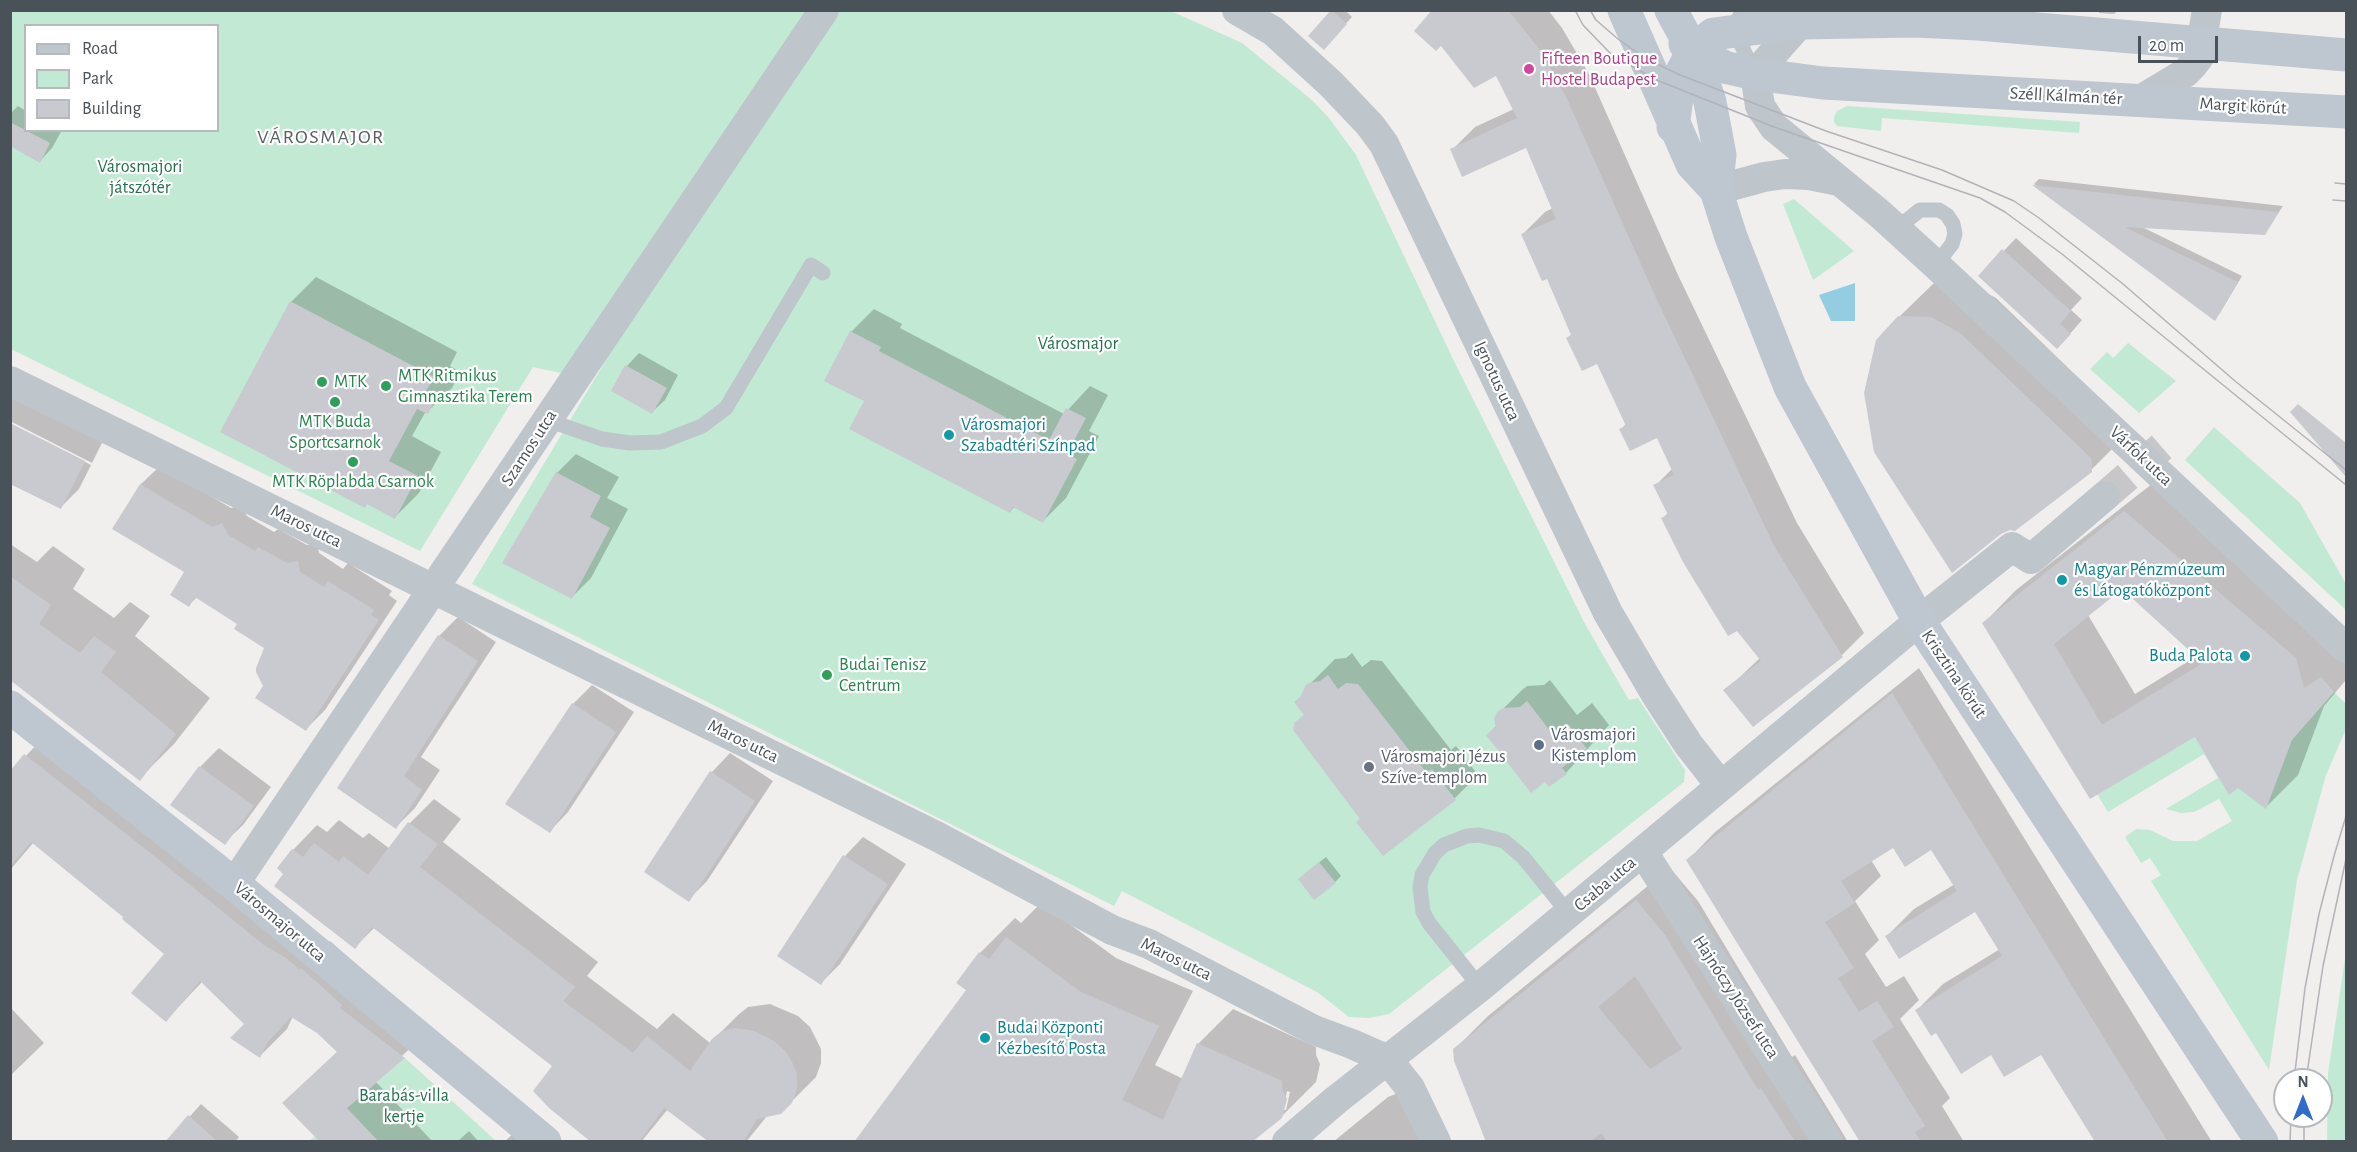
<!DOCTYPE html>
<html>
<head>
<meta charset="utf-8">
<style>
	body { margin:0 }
	#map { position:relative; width:2357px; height:1152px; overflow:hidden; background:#f1eeee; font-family:"Alegreya Sans",sans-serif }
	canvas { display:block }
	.frame { position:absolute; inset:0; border:12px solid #495159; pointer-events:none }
	.legend { position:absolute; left:24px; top:24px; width:195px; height:108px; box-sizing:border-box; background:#fff; border:2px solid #b6b9bd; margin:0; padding:8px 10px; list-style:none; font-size:18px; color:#495159 }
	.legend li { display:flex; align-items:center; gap:12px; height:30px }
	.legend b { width:30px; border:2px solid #b6b9bd }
	.north { position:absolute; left:2273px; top:1068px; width:60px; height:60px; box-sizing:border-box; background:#fff; border:2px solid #b6b9bd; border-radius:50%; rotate:0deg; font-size:16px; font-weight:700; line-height:24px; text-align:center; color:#495159 }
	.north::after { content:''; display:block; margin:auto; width:21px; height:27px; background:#2f6bca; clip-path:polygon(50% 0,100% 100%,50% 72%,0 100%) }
	.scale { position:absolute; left:2138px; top:36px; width:80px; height:27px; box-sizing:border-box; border:3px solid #495159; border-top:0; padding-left:8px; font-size:18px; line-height:21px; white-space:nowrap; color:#495159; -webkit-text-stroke:4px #fff; paint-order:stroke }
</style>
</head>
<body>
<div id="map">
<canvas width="2357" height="1152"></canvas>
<div class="frame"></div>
<ul class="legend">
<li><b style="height:8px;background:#bec6d0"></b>Road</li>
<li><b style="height:16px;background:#c2e9d3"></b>Park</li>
<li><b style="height:16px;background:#c9cad0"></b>Building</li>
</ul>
<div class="north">N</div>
<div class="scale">20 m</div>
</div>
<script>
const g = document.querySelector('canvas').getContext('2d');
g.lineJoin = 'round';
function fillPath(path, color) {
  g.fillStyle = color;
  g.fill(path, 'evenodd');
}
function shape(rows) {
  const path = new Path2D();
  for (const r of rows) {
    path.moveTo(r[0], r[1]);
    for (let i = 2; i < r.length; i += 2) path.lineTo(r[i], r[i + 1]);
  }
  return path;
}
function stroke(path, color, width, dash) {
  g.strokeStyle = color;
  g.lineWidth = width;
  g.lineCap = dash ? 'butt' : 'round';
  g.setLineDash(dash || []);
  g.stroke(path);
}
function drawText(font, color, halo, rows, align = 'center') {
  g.font = font + ' "Alegreya Sans",sans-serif';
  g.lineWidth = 4.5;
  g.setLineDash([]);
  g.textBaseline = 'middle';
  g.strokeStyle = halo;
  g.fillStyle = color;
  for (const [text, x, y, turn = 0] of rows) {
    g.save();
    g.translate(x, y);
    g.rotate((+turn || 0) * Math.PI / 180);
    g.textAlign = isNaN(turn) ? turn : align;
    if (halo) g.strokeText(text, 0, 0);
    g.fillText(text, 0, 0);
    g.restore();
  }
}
fillPath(shape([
	[10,11,1171,11,1242,43,1313,101,1329,118,1356,155,1453,359,1585,624,1629,700,1638,698,1685,770,1684,782,1389,1014,1369,1018,1349,1017,1317,992,1122,891,1114,906,472,584,618,340,561,373,533,367,420,551,11,349],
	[26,26,218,26,218,130,26,130],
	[1847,106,2080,122,2079,133,1882,118,1881,131,1837,126,1834,122,1834,117,1837,111],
	[1794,199,1854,251,1813,280,1783,204],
	[2128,343,2176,381,2139,413,2090,369,2107,352,2113,358],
	[2214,427,2300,503,2346,584,2346,610,2185,460],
	[2334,692,2346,704,2346,729,2326,775,2297,880,2269,1070,2151,881,2161,875,2150,858,2141,863,2125,837,2136,829,2150,830,2173,841,2197,841,2232,821,2219,799,2194,812,2181,813,2166,809,2218,778,2204,754,2108,812,2097,794,2255,702,2292,739],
	[2346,952,2346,1140,2327,1141,2328,1073],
	[405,1058,496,1141,308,1142]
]), '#c2e9d3');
fillPath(shape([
	[1855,283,1855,321,1831,321,1819,295]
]), '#94cde1');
fillPath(shape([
	[1345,10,1352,17,1329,42,1310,36,1333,11],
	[1434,10,1548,10,1562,28,1589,74,1678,275,1797,523,1864,633,1842,655,1725,691,1760,658,1663,518,1668,513,1655,486,1673,468,1657,436,1621,429,1627,423,1597,362,1568,338,1572,334,1548,277,1523,234,1545,212,1553,208,1527,146,1452,150,1475,127,1514,109,1496,74],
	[2099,10,2118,10,2114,14,2099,13],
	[18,106,26,111,26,130,62,130,52,148,40,161,10,145,10,114],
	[2039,179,2283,206,2265,233,2140,226,2242,276,2220,313,2214,319,2034,184],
	[2016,238,2082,298,2071,310,2082,320,2069,335,1980,276],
	[316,277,457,352,450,366,460,372,452,388,427,412,426,411,412,436,441,452,419,493,395,517,291,302],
	[1935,282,1967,283,1996,298,2125,423,2126,435,2091,470,1899,317],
	[874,309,902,324,900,328,1064,414,1090,386,1108,395,1089,431,1099,436,1066,498,1043,521,1015,506,1010,512,866,400,851,332],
	[639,353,678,375,665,400,652,412,627,366],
	[10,394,103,441,92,463,10,421],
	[10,424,91,465,79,489,60,508],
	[576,454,619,477,607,498,628,509,591,578,572,597,557,473],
	[160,466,231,508,241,505,247,516,274,532,278,529,307,545,317,543,319,553,343,569,348,563,392,591,389,595,397,601,325,710,306,729,265,686,266,647,239,623,197,597,189,605,186,572,114,529,141,484],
	[2157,480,2346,651,2346,680,2324,706,2298,775,2266,807,2196,735,2090,797,1984,623,2016,590],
	[2122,587,2197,656,2135,694,2088,615],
	[10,544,37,562,53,546,85,569,73,589,114,618,130,602,150,616,135,636,210,698,174,744,139,779,10,679],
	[458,617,496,642,421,757,440,770,415,808,396,827,339,788,439,636],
	[1352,653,1362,667,1371,660,1382,661,1451,750,1456,746,1478,775,1455,798,1362,818,1296,723,1305,714,1304,694,1307,687,1335,659,1346,658],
	[1919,668,2212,1142,2097,1142,2042,1053,1991,1053,1936,1031,1917,1010,1943,984,2000,949,1976,910,1887,936,1914,909,1955,884,1932,848,1893,846,1871,860,1881,876,1855,901,1879,940,1865,954,1886,987,1904,976,1919,1000,1900,1019,1950,1098,1942,1106,1964,1142,1862,1142,1688,860,1714,833],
	[1550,680,1577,715,1592,703,1609,725,1566,773,1488,735,1497,725,1499,713,1522,690,1527,686,1544,685],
	[592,685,634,712,568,812,550,831,573,704],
	[53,727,328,943,330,941,431,1029,375,1081,433,1142,322,1142,284,1103,338,1051,317,1032,293,1016,287,1029,260,1056,246,1024,203,981,166,1020,166,953,126,917,34,842,10,870,10,773],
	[219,748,271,787,243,825,224,843,200,767],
	[730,753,773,781,707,881,688,900,646,872,712,772],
	[434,799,461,819,443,842,598,962,587,976,657,1029,673,1013,710,1043,738,1015,748,1007,770,1004,798,1016,810,1027,821,1049,821,1063,816,1077,781,1112,767,1116,746,1142,712,1142,668,1109,641,1142,613,1142,555,1065,375,927,355,947,279,868,293,850,317,825,327,832,339,820,363,838,369,833,390,849,410,823],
	[863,837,906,864,840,964,821,983,779,955,845,856],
	[1326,857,1341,876,1335,882,1306,873],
	[1670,868,1698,901,1792,1057,1795,1055,1848,1142,1486,1142,1454,1050,1488,1016],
	[1041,903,1116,958,1193,991,1155,1065,1183,1079,1198,1044,1233,1009,1316,1047,1316,1055,1320,1064,1316,1082,1281,1117,856,1142,968,990,958,982,980,953,1015,918,1021,923],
	[1287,1091,1290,1092,1286,1110,1283,1110],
	[10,1007,44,1043,10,1076],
	[1398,1093,1423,1142,1333,1142,1388,1097],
	[201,1104,239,1137,235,1142,167,1142],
	[529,1119,556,1142,504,1142],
	[469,1131,479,1142,457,1142]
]), '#0003');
fillPath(shape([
	[1331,10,1347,24,1324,50,1308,36],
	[1432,10,1508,10,1540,50,1566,97,1656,298,1774,546,1843,657,1753,727,1723,690,1761,661,1737,631,1728,636,1683,562,1661,518,1668,515,1653,485,1674,475,1657,438,1630,451,1619,429,1626,426,1597,364,1582,371,1566,338,1571,335,1547,279,1542,281,1521,234,1556,219,1526,148,1462,177,1450,149,1517,118,1496,76,1474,88,1441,46,1436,51,1414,31],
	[10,122,50,143,40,163,10,146],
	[2032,185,2173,201,2279,212,2265,235,2124,227,2238,282,2215,321],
	[2002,249,2071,311,2060,324,2071,334,2057,349,1978,276],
	[290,301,434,377,426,391,437,396,428,414,417,409,389,461,418,476,395,519,367,504,365,508,220,432],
	[1898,316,1931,317,1960,333,2091,458,2092,472,2015,531,2010,530,2001,534,1952,573,1874,452,1864,393,1876,340],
	[850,331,881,347,879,351,1049,440,1066,408,1086,418,1067,454,1077,459,1043,523,1013,507,1010,513,849,429,864,401,824,381],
	[625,365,667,388,652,414,611,391],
	[2298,404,2346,443,2346,477,2290,412],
	[10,423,85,461,61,509,10,484],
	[556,472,601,496,590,517,610,528,572,599,502,563],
	[140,484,212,527,222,523,228,535,255,551,258,547,287,563,298,561,300,572,324,587,328,581,374,610,371,615,379,620,306,731,255,698,263,686,256,672,256,668,264,648,234,629,237,624,195,597,189,607,170,595,184,572,112,529],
	[2124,511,2296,658,2304,688,2321,677,2334,692,2292,740,2266,809,2238,788,2229,795,2195,737,2090,799,1982,623],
	[2122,589,2203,663,2102,725,2054,644],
	[10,576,51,605,39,624,80,653,94,636,116,652,101,672,176,734,140,781,10,680],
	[438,635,478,661,404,776,422,790,396,829,337,788],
	[1328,675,1338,689,1346,683,1358,684,1426,772,1432,769,1456,800,1383,856,1356,822,1360,819,1293,730,1295,722,1304,715,1294,702,1301,696,1305,686,1309,683,1320,681],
	[1892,693,1961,806,2168,1142,2095,1142,2041,1055,2004,1077,1991,1055,1961,1074,1936,1033,1931,1036,1915,1010,2002,956,1975,912,1899,959,1885,936,1957,891,1931,850,1905,867,1893,848,1841,881,1855,903,1825,922,1854,968,1838,978,1859,1012,1877,1001,1894,1027,1872,1041,1925,1126,1915,1132,1921,1142,1860,1142,1739,946,1686,860],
	[1527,701,1554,736,1569,725,1587,749,1562,768,1567,774,1549,787,1545,782,1531,793,1486,735,1496,727,1494,719,1497,712,1503,708,1520,707],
	[572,703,616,732,550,833,505,804],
	[24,754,153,855,265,946,286,958,300,970,301,968,342,1005,340,1008,405,1058,347,1108,379,1142,320,1142,282,1103,337,1052,317,1033,291,1017,267,1043,260,1058,230,1038,244,1024,200,981,166,1022,131,993,164,954,122,919,123,917,31,842,10,867,10,771],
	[199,766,254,806,225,845,170,805],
	[710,771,755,801,689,902,644,872],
	[408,822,438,844,420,867,575,987,563,1001,633,1053,647,1036,690,1071,712,1039,722,1031,735,1028,754,1031,774,1041,786,1052,792,1062,797,1074,797,1089,792,1103,781,1114,757,1119,743,1142,709,1142,664,1108,639,1142,591,1142,549,1108,533,1091,552,1066,372,927,355,949,274,886,283,874,277,868,292,849,303,857,314,843,339,862,343,856,368,875],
	[843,855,888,884,821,985,777,956],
	[1319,862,1336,883,1314,900,1298,879],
	[1636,900,1665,935,1758,1090,1761,1088,1795,1142,1607,1142,1602,1133,1589,1142,1486,1142,1454,1061,1453,1049],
	[1635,976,1682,1049,1650,1069,1598,1007],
	[1006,937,1081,992,1159,1026,1122,1100,1163,1120,1197,1043,1282,1081,1282,1089,1287,1099,1282,1118,1252,1142,854,1142,966,990,956,983,979,952,989,959],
	[188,1115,218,1142,165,1142]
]), '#c9cad0');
stroke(shape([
	[2105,496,2166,443]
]), '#c7c7c9', 30, [30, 15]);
stroke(shape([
	[1754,73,1735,31,1739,17,1755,10],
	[1896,229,1920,210,1939,210,1947,215,1953,224,1955,234,1952,244,1936,265],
	[547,420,602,439,630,443,661,442,702,426,726,408,811,265,823,273],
	[1480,987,1429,923,1423,912,1420,887,1422,875,1435,853,1444,845,1467,836,1479,835,1504,841,1523,857,1569,914]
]), '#bec5cb', 15);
stroke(shape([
	[1237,10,1273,31,1331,84,1370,125,1384,144,1608,613,1655,693,1688,744,1721,786],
	[1800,23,1755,74,1760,106,1774,127,1880,214,1936,265,2346,648],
	[2140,100,2185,73,2192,66,2199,57,2207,10],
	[1716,190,1764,177,1785,174,1809,175,1839,181],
	[10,381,936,836,1112,930,1149,944,1314,1030,1352,1044,1388,1060,1410,1088,1436,1142],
	[1643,852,1828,1142],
	[234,884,824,10],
	[1287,1142,1336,1100,1480,987,1919,621,2012,547,2031,559,2105,496]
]), '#bec5cb', 30);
stroke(shape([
	[1624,10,1692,164,1716,190],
	[1671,10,1693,51,1710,102,1720,155,1716,190,1731,237,1790,387,1919,621,2262,1142],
	[1685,44,1724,67,1755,74,1823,83,2346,112],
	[1673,127,1680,75,1693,51,1713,34,1800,23,1915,21,1978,24,2346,55],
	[10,707,234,884,545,1142]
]), '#bec6d0', 33);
stroke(shape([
	[1575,10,1583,25,1610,53,1654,79,1774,127,1980,198,2005,212,2062,254,2346,485],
	[1590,10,1596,20,1618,39,1645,58,1680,75,1826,131,1942,170,2014,201,2039,218,2123,284,2235,381,2346,470],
	[2335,183,2346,184],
	[2333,200,2346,201],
	[2294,1080,2305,988,2319,914,2334,856,2346,816],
	[2306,1080,2323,966,2346,859],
	[2290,1142,2291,1116],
	[2304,1142,2304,1116]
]), '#b1b3b8', 1.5);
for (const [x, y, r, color] of [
	[1529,69,6,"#d1479c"],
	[322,382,6,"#2e9e5b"],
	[386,386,6,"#2e9e5b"],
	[335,402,6,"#2e9e5b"],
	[949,435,6,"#0f9aa8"],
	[353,462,6,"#2e9e5b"],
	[2062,580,6,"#0f9aa8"],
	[2245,656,6,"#0f9aa8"],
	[827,675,6,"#2e9e5b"],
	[1539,745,6,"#5c6f8a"],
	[1369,767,6,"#6b7280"],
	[985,1038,6,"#0f9aa8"]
]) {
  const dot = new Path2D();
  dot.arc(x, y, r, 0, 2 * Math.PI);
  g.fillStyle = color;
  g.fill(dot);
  stroke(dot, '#fff', 2);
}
drawText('18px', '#b23c85', '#fff', [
	["Fifteen Boutique",1541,59],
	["Hostel Budapest",1541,80]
], 'left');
drawText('18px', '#495159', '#fff', [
	["Széll Kálmán tér",2066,96,3],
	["Margit körút",2243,106,3],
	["Ignotus utca",1497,381,65],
	["Szamos utca",529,448,-57],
	["Várfok utca",2141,456,43],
	["Maros utca",306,526,26],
	["Krisztina körút",1954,674,56],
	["Maros utca",743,741,26],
	["Csaba utca",1605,884,-40],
	["Városmajor utca",280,922,40],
	["Maros utca",1176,959,26],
	["Hajnóczy József utca",1736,997,57]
]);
drawText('18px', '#22724e', '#fff', [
	["Városmajori",140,167],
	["játszótér",140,188],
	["Városmajor",1078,344],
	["Barabás-villa",404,1096],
	["kertje",404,1117]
]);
drawText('18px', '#27864d', '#fff', [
	["MTK Ritmikus",398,376],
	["Gimnasztika Terem",398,397],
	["MTK",334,382],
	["MTK Buda",335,422,"center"],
	["Sportcsarnok",335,443,"center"],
	["MTK Röplabda Csarnok",353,482,"center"],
	["Budai Tenisz",839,665],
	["Centrum",839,686]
], 'left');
drawText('18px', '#0d838f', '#fff', [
	["Városmajori",961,425],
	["Szabadtéri Színpad",961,446],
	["Magyar Pénzmúzeum",2074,570],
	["és Látogatóközpont",2074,591],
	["Buda Palota",2233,656,"right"],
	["Budai Központi",997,1028],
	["Kézbesítő Posta",997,1049]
], 'left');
drawText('18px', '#4e5e75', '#fff', [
	["Városmajori",1551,735],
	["Kistemplom",1551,756]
], 'left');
drawText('18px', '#5b616d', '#fff', [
	["Városmajori Jézus",1381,757],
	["Szíve-templom",1381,778]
], 'left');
g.letterSpacing = '1.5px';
drawText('20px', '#5c5e62', '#fff', [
	["VÁROSMAJOR",321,137]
]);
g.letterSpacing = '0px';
</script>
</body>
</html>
